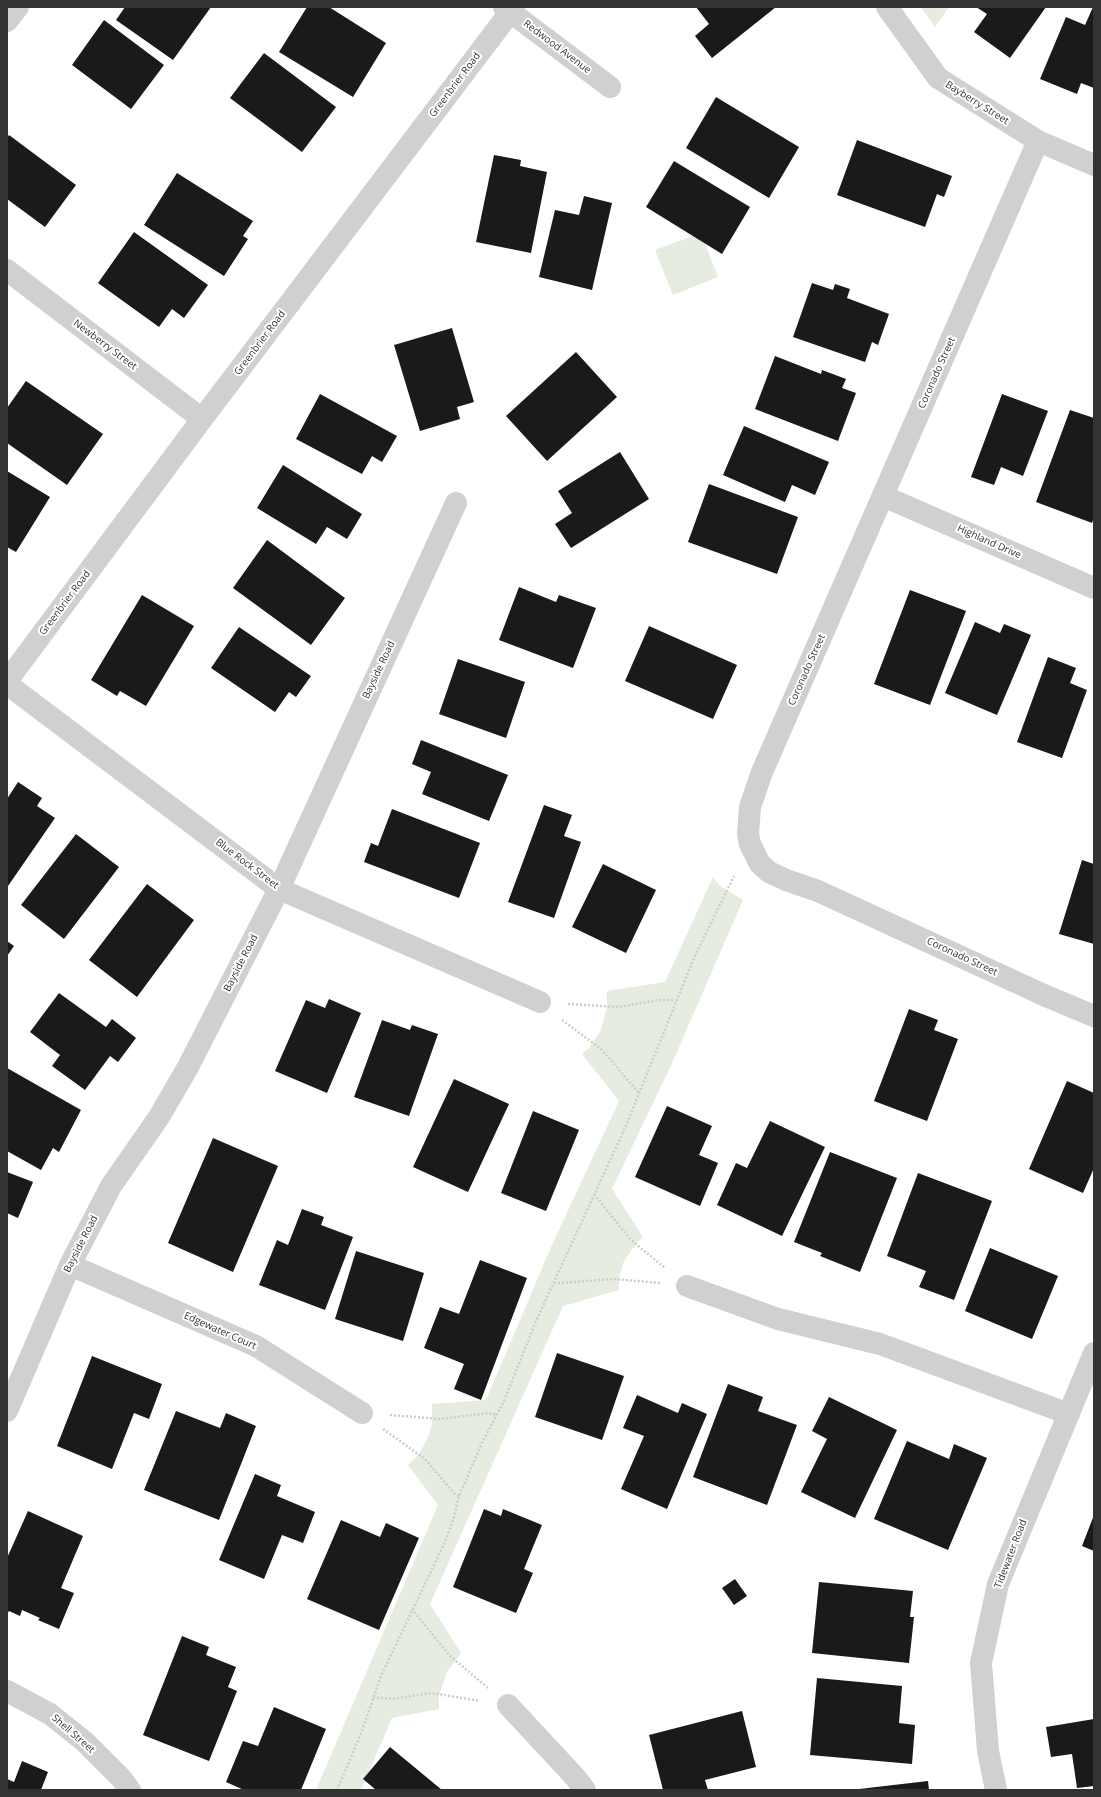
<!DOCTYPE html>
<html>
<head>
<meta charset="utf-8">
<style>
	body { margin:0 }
	#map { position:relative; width:1101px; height:1797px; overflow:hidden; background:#fff; font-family:"Open Sans",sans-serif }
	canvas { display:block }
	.frame { position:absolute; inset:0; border:8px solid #333; pointer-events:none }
</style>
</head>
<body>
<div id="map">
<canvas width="1101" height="1797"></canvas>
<div class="frame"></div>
</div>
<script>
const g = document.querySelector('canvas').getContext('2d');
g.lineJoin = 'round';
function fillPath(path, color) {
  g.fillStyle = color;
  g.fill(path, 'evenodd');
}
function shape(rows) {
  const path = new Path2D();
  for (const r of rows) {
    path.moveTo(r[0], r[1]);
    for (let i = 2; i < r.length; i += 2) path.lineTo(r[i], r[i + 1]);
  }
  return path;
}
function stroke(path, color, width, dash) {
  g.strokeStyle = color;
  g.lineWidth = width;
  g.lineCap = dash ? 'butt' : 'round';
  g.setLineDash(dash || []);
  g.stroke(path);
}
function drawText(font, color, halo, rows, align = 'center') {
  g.font = font + ' "Open Sans",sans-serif';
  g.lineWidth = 4;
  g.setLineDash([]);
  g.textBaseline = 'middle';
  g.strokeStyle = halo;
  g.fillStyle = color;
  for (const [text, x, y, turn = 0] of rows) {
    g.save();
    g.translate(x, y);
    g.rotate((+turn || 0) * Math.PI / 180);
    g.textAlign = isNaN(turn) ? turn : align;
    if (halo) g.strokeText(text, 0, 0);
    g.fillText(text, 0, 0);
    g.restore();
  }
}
fillPath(shape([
	[921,7,949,7,935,27],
	[701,233,718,277,673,295,655,250],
	[713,877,720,886,743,900,673,1061,612,1189,643,1237,636,1244,624,1261,619,1277,619,1290,563,1306,430,1604,461,1653,447,1672,439,1695,439,1709,392,1718,361,1790,316,1790,438,1505,408,1465,419,1454,429,1435,432,1424,432,1404,486,1400,551,1247,619,1101,582,1054,589,1048,601,1030,607,1006,607,991,665,982]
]), '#e6ecdf');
fillPath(shape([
	[125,7,211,7,173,60,116,20],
	[307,7,329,7,386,43,353,97,279,52],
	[696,7,776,7,712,58,695,36,709,24],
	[976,7,1046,7,1010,58,974,32,987,14],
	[1093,7,1094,88,1081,83,1077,94,1040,79,1066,17,1085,25],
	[104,20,164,65,131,109,72,65],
	[264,53,336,107,302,152,230,98],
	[716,97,799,147,769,198,686,148],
	[9,135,76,185,45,227,7,199,7,138],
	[857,140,952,176,944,197,937,194,925,227,837,195],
	[494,155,521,160,520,166,547,172,531,253,476,242],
	[674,161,750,207,722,254,646,207],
	[177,173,253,221,243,236,248,239,224,276,144,225],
	[584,196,612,203,592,290,539,277,555,210,579,215],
	[134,232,208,285,184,318,172,309,159,327,98,283],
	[812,283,833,290,835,284,850,289,847,298,889,314,878,345,872,342,865,362,793,337],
	[452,328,474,402,457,407,460,419,420,431,394,345],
	[576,352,617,397,547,461,506,416],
	[775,356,821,374,822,370,846,379,842,388,856,393,838,441,755,409],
	[26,381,103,434,67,485,7,443,7,408],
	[320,394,397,436,382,462,372,456,362,474,296,439],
	[1002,394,1048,411,1023,476,1001,467,994,485,971,477],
	[1070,410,1094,418,1094,517,1092,523,1036,502],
	[744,426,829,462,815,495,792,485,785,502,723,475],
	[620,452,649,499,571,548,555,524,572,513,558,491],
	[283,465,362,514,347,539,327,527,316,544,257,508],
	[7,471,50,497,16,552,7,547],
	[709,484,798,517,777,574,688,542],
	[267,540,345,598,311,645,233,588],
	[519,587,556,602,559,595,596,608,573,668,499,640],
	[910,590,966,611,930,705,874,684],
	[142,595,194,626,146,706,120,691,117,696,91,680],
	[975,622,1000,633,1004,624,1031,635,997,715,945,693],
	[649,626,737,665,713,719,625,681],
	[239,627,311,676,296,697,289,692,275,712,211,668],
	[1048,657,1076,668,1070,683,1087,690,1062,758,1017,742],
	[458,659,525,682,506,738,439,714],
	[421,740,508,775,489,821,422,794,431,772,412,764],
	[18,782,42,798,37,806,55,818,8,886,7,799],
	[544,805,572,815,564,836,581,842,554,918,508,902],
	[392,809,480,843,459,898,364,862,371,843,378,846],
	[76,834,119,867,64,939,21,905],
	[1082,860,1094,864,1094,944,1059,934],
	[603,864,656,890,626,953,572,927],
	[147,884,194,920,137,997,89,960],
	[7,941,14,946,7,956],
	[59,993,106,1027,112,1019,136,1038,118,1062,110,1056,85,1090,52,1066,60,1055,30,1032],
	[329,999,361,1013,327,1093,275,1071,306,1000,325,1008],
	[909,1009,938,1020,934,1030,958,1039,927,1121,874,1101],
	[382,1020,410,1030,412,1025,438,1034,409,1116,354,1097],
	[7,1068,81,1110,59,1152,53,1148,41,1170,7,1151],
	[454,1079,509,1104,468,1192,413,1167],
	[1067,1081,1094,1093,1094,1168,1083,1193,1029,1169],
	[667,1106,712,1126,699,1155,718,1163,700,1206,635,1177],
	[533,1111,579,1130,546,1211,501,1193],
	[770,1121,825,1147,782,1236,717,1205,736,1163,747,1168],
	[213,1138,278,1166,233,1272,168,1243],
	[830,1152,897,1178,860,1272,820,1256,822,1253,794,1242],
	[7,1172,33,1182,18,1218,7,1213],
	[918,1173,992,1201,954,1300,919,1287,926,1271,887,1256],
	[302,1209,324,1217,321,1225,353,1237,325,1310,259,1285,277,1240,288,1245],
	[990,1248,1058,1276,1032,1339,965,1311],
	[356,1251,424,1273,403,1341,335,1319],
	[480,1260,527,1278,481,1400,454,1389,464,1364,424,1348,440,1307,459,1314],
	[557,1353,624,1376,602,1440,535,1417],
	[92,1356,162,1384,149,1419,134,1413,112,1469,57,1446],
	[728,1384,763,1397,758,1411,797,1425,767,1505,693,1477],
	[637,1395,678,1413,682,1403,707,1414,667,1509,621,1489,644,1436,623,1428],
	[829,1397,897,1430,855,1518,801,1492,827,1439,812,1431],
	[176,1411,220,1428,226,1413,256,1426,219,1520,144,1490],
	[907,1441,949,1459,954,1444,987,1458,948,1550,874,1519],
	[255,1474,281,1485,277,1496,315,1512,303,1543,282,1535,264,1579,219,1560],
	[484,1509,501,1516,503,1509,542,1525,524,1569,533,1573,516,1613,453,1587],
	[28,1511,83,1536,61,1588,74,1593,59,1629,38,1620,40,1618,22,1610,20,1616,9,1611,7,1614,7,1558],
	[1094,1515,1094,1551,1082,1546],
	[341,1520,380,1537,386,1523,419,1538,379,1630,307,1599],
	[735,1579,747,1596,734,1605,722,1588],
	[819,1582,913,1591,910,1617,914,1617,909,1663,812,1653],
	[182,1636,209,1647,206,1655,236,1667,228,1687,237,1691,209,1761,143,1735],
	[817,1678,902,1686,899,1723,915,1725,912,1764,810,1755],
	[274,1707,326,1729,301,1790,244,1790,226,1782,243,1741,258,1746],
	[742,1711,756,1767,705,1780,708,1790,663,1790,649,1735],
	[1094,1719,1094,1786,1077,1788,1072,1754,1051,1757,1046,1727],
	[390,1747,442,1790,376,1790,363,1779],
	[22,1761,48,1772,41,1790,7,1790,7,1779,14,1782],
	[928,1781,929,1790,859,1790,859,1789]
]), '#1a1a1a');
stroke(shape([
	[568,1004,618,1007,659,1000,677,1000],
	[562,1020,601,1049,639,1093],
	[594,1194,630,1239,665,1268],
	[554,1283,561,1283,613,1279,660,1283],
	[390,1415,440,1419,489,1413,497,1415],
	[383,1429,425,1459,454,1493,459,1496],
	[412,1609,449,1655,488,1688],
	[373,1697,391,1699,432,1693,480,1701],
	[337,1790,360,1736,381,1676,444,1544,454,1517,459,1496,482,1443,504,1401,536,1321,625,1128,694,958,734,876]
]), '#cdcdcd', 2.5, [2, 2]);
stroke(shape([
	[504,7,610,87],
	[887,7,938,78,1038,141,1094,165],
	[7,21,18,7],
	[1038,141,762,772,750,807,748,834,750,844,760,864,769,872,786,880,818,891,1046,996,1094,1016],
	[7,270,202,419],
	[883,496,1094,588],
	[7,681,202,419,514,7],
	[7,684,279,889,540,1002],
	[70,1265,256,1346,362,1413],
	[687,1286,778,1319,880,1344,1069,1414],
	[7,1411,70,1265,111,1186,159,1117,188,1067,279,889,456,503],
	[7,1691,50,1714,85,1742,121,1778,130,1790],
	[508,1705,575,1777,585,1790],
	[996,1790,988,1751,981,1663,998,1584,1094,1353]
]), '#d0d0d0', 22);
drawText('10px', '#333', '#fff', [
	["Redwood Avenue",557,47,37],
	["Greenbrier Road",455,85,-53],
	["Bayberry Street",977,103,32],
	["Greenbrier Road",260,343,-53],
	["Newberry Street",105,345,37],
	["Coronado Street",937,373,-66],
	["Highland Drive",989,542,24],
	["Greenbrier Road",65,603,-53],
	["Bayside Road",379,670,-65],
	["Coronado Street",807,670,-66],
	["Blue Rock Street",247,864,37],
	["Coronado Street",962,957,25],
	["Bayside Road",241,963,-63],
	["Bayside Road",81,1244,-63],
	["Edgewater Court",220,1331,24],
	["Tidewater Road",1011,1554,-69],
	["Shell Street",73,1734,41]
]);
</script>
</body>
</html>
